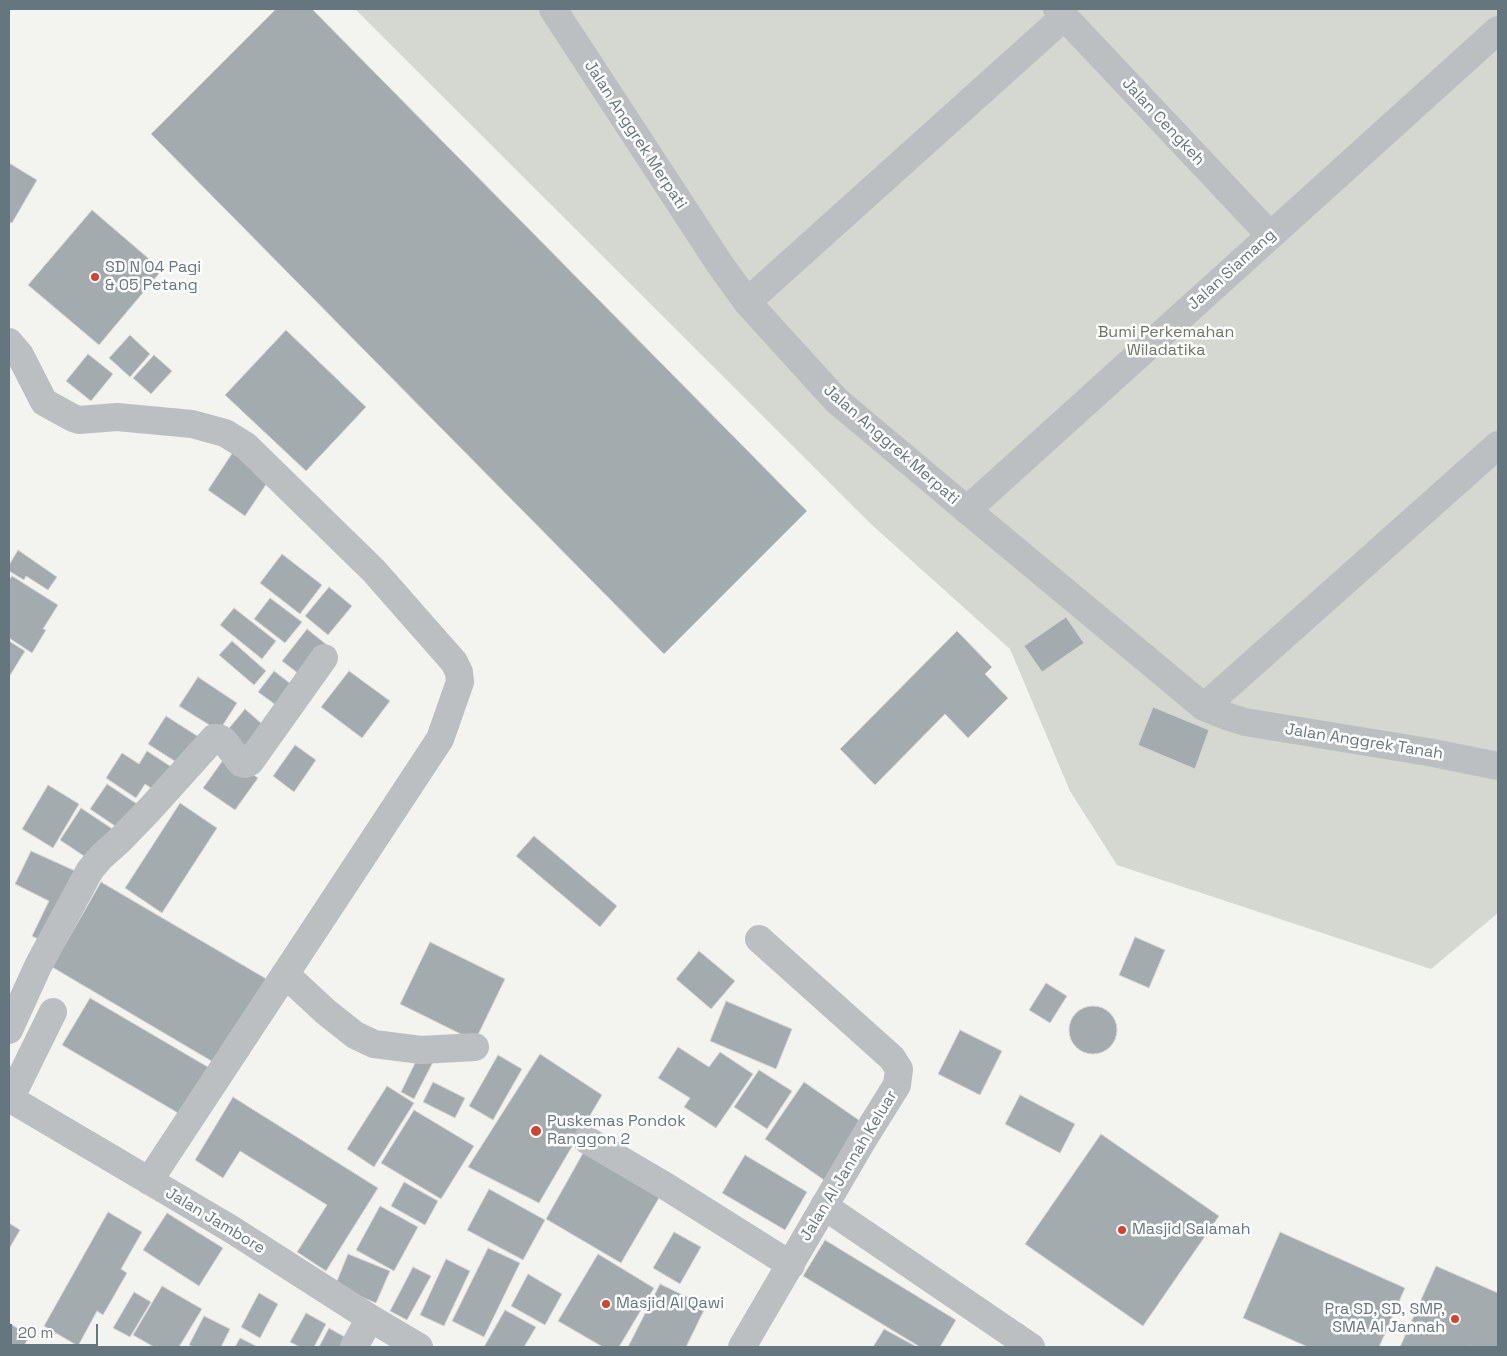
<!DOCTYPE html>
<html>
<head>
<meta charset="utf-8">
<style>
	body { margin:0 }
	#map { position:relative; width:1507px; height:1356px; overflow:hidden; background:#f3f3f0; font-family:"Space Grotesk",sans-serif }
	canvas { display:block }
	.frame { position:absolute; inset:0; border:10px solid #66767e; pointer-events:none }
	.scale { position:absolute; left:10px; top:1324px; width:88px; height:22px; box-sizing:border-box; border:2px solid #66767e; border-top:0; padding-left:6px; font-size:15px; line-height:18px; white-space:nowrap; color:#66767e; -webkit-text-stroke:4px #fff; paint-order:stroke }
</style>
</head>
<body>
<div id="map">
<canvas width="1507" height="1356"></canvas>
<div class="frame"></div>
<div class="scale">20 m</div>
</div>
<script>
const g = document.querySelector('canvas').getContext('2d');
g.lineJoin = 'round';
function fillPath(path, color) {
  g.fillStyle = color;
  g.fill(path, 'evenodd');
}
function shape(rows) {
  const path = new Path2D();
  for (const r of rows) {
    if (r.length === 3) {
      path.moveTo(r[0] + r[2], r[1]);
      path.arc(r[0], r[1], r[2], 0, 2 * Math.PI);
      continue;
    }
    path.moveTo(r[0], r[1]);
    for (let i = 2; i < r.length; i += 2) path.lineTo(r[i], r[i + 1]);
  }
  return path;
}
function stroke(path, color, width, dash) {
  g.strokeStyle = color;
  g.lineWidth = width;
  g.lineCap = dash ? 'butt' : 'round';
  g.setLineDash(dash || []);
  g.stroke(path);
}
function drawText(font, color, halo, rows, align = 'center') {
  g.font = font + ' "Space Grotesk",sans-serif';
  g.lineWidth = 5;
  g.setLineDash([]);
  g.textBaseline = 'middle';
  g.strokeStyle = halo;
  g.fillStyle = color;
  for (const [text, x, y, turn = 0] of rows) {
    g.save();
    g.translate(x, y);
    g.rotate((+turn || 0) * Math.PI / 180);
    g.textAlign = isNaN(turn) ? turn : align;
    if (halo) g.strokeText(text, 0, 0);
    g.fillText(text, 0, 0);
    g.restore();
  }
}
fillPath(shape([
	[355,9,1498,9,1498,913,1431,969,1117,865,1070,791,1010,649,872,525]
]), '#d4d8d0');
const building = shape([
	[276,9,312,9,807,511,664,654,151,134,276,9],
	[9,163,37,180,12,223,9,222,9,163],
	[92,210,162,270,99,345,28,285,92,210],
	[286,330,366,407,306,471,225,395,286,330],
	[130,335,150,354,130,377,109,358,130,335],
	[88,354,113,374,91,401,66,381,88,354],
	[154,355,172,371,151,394,133,378,154,355],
	[233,452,271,477,245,516,208,490,233,452],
	[18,550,57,577,48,590,26,576,24,580,9,571,9,565,18,550],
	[282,554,322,585,300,614,260,583,282,554],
	[12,576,58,605,43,629,46,630,32,653,9,638,9,580,12,576],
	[329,587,352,606,328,635,305,616,329,587],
	[270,598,302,622,285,643,254,619,270,598],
	[234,608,276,641,262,659,220,625,234,608],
	[1066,617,1084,643,1042,672,1024,646,1066,617],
	[307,629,327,645,303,677,282,661,307,629],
	[957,631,992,667,985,674,1008,698,968,738,945,714,875,785,840,749,957,631],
	[9,641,25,651,9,677,9,641],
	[232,641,266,671,254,685,219,655,232,641],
	[274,671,295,687,280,708,258,692,274,671],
	[349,671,390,701,362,738,321,707,349,671],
	[198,677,237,703,219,731,179,706,198,677],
	[1153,707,1209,730,1195,769,1138,745,1153,707],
	[245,709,262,724,243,748,225,733,245,709],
	[166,716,202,739,184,767,148,744,166,716],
	[295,745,316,760,294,792,273,776,295,745],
	[147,751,173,768,157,792,145,784,136,798,106,778,122,753,139,764,147,751],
	[226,756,258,778,235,810,203,788,226,756],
	[107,784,140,806,124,832,90,809,107,784],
	[48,785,79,804,53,848,22,829,48,785],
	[180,803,217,828,162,913,125,888,180,803],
	[81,808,114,830,93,862,60,840,81,808],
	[534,836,617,906,600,927,516,856,534,836],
	[31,851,82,874,48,944,32,936,49,901,15,884,31,851],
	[101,882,270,981,220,1066,52,967,101,882],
	[1135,937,1165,950,1149,988,1119,975,1135,937],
	[430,942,505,979,475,1041,400,1004,430,942],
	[699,951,735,981,711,1009,676,979,699,951],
	[1046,983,1067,996,1050,1023,1029,1010,1046,983],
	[90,998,213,1070,185,1117,62,1045,90,998],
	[726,1001,792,1029,776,1069,710,1041,726,1001],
	[1093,1030,24],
	[960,1030,1002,1051,980,1095,938,1074,960,1030],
	[678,1047,709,1067,720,1052,753,1074,716,1128,684,1107,690,1098,658,1078,678,1047],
	[540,1054,602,1095,539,1203,468,1167,540,1054],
	[419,1055,433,1062,414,1099,401,1092,419,1055],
	[498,1055,522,1069,493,1120,469,1106,498,1055],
	[759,1070,792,1091,767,1129,734,1107,759,1070],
	[433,1082,465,1098,455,1118,423,1102,433,1082],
	[804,1082,863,1123,824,1180,765,1139,804,1082],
	[387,1086,414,1103,374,1167,347,1149,387,1086],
	[1020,1095,1075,1124,1060,1153,1005,1124,1020,1095],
	[233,1097,378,1188,326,1271,297,1252,327,1205,240,1151,223,1178,195,1160,233,1097],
	[414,1110,474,1146,441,1199,381,1163,414,1110],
	[1101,1134,1219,1216,1143,1326,1025,1244,1101,1134],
	[587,1146,663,1191,621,1263,546,1219,587,1146],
	[745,1155,807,1192,785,1230,722,1193,745,1155],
	[404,1182,438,1201,425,1225,391,1206,404,1182],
	[489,1189,545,1220,523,1260,467,1230,489,1189],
	[380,1206,418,1227,394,1271,356,1250,380,1206],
	[108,1212,142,1232,121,1269,127,1273,103,1315,97,1311,78,1346,44,1326,108,1212],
	[167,1213,223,1248,199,1286,143,1250,167,1213],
	[9,1223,20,1230,9,1249,9,1223],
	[674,1232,701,1247,680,1284,653,1268,674,1232],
	[1280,1232,1405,1288,1379,1347,1308,1347,1243,1318,1280,1232],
	[825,1240,956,1320,940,1347,920,1347,803,1276,825,1240],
	[488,1248,520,1263,484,1337,452,1321,488,1248],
	[348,1254,390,1271,376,1303,335,1286,348,1254],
	[598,1254,654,1288,619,1347,603,1347,558,1321,598,1254],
	[446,1259,470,1271,444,1326,420,1315,446,1259],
	[1436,1266,1498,1293,1498,1347,1474,1347,1470,1346,1469,1347,1400,1347,1436,1266],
	[413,1267,431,1276,407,1320,390,1311,413,1267],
	[528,1274,562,1294,545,1325,511,1306,528,1274],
	[660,1284,706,1306,686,1347,628,1347,660,1284],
	[162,1286,202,1309,179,1347,154,1347,133,1335,162,1286],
	[134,1292,151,1302,130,1337,113,1328,134,1292],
	[259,1293,278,1304,260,1338,241,1327,259,1293],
	[505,1310,536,1327,524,1347,484,1347,505,1310],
	[306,1313,326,1324,314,1347,300,1347,290,1342,306,1313],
	[204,1316,230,1329,221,1347,193,1347,189,1345,204,1316],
	[9,1323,30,1336,23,1347,9,1347,9,1323],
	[329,1328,350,1340,346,1347,319,1347,329,1328],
	[884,1329,917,1347,873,1347,884,1329],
	[240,1338,258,1347,235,1347,240,1338]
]);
fillPath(building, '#a3abaf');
stroke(building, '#d5d4d3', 1);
stroke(shape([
	[553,9,719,263,747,302,836,400,967,510,1204,707,1229,717,1245,722,1428,752,1498,766],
	[1057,9,1270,235],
	[747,302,1064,17],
	[9,342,20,355,44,402,73,418,79,420,117,417,192,424,225,433,246,446,374,571,454,662,459,672,460,682,440,739,149,1181],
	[967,510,1498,30],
	[1204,707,1498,445],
	[285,974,326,1012,355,1035,374,1044,421,1050,475,1047],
	[9,1030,38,966,90,870,101,857,120,840,150,809,214,738,219,738,224,741,241,763,245,764,250,762,324,658],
	[9,1098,231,1229,370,1318,419,1347],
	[10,1099,53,1012],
	[587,1140,667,1187,791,1265],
	[824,1206,1031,1347],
	[354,1347,370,1318],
	[742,1347,864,1138,897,1085,899,1069,892,1058,759,939]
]), '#bbbfc2', 28);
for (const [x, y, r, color] of [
	[95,277,5,"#cf4534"],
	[536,1131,6,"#cf4534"],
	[1122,1230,5,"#cf4534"],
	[606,1304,5,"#cf4534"],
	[1455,1319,5,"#cf4534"]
]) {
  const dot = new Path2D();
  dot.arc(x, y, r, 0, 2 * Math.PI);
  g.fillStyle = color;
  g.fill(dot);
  stroke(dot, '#fff', 2);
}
drawText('16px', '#66767e', '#fff', [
	["Jalan Cengkeh",1163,122,47],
	["Jalan Anggrek Merpati",635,135,57],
	["Jalan Siamang",1232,270,-42],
	["Jalan Anggrek Merpati",891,445,41],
	["Jalan Anggrek Tanah",1364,742,9],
	["Jalan Al Jannah Keluar",849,1166,-59],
	["Jalan Jambore",215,1221,31]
]);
drawText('16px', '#66767e', '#fff', [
	["SD N 04 Pagi",105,268],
	["& 05 Petang",105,286],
	["Puskemas Pondok",547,1122],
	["Ranggon 2",547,1140],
	["Masjid Salamah",1132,1230],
	["Masjid Al Qawi",616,1304],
	["Pra SD, SD, SMP,",1445,1310,"right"],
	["SMA Al Jannah",1445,1328,"right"]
], 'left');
drawText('16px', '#6a7664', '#fff', [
	["Bumi Perkemahan",1166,333],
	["Wiladatika",1166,351]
]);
</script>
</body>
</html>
